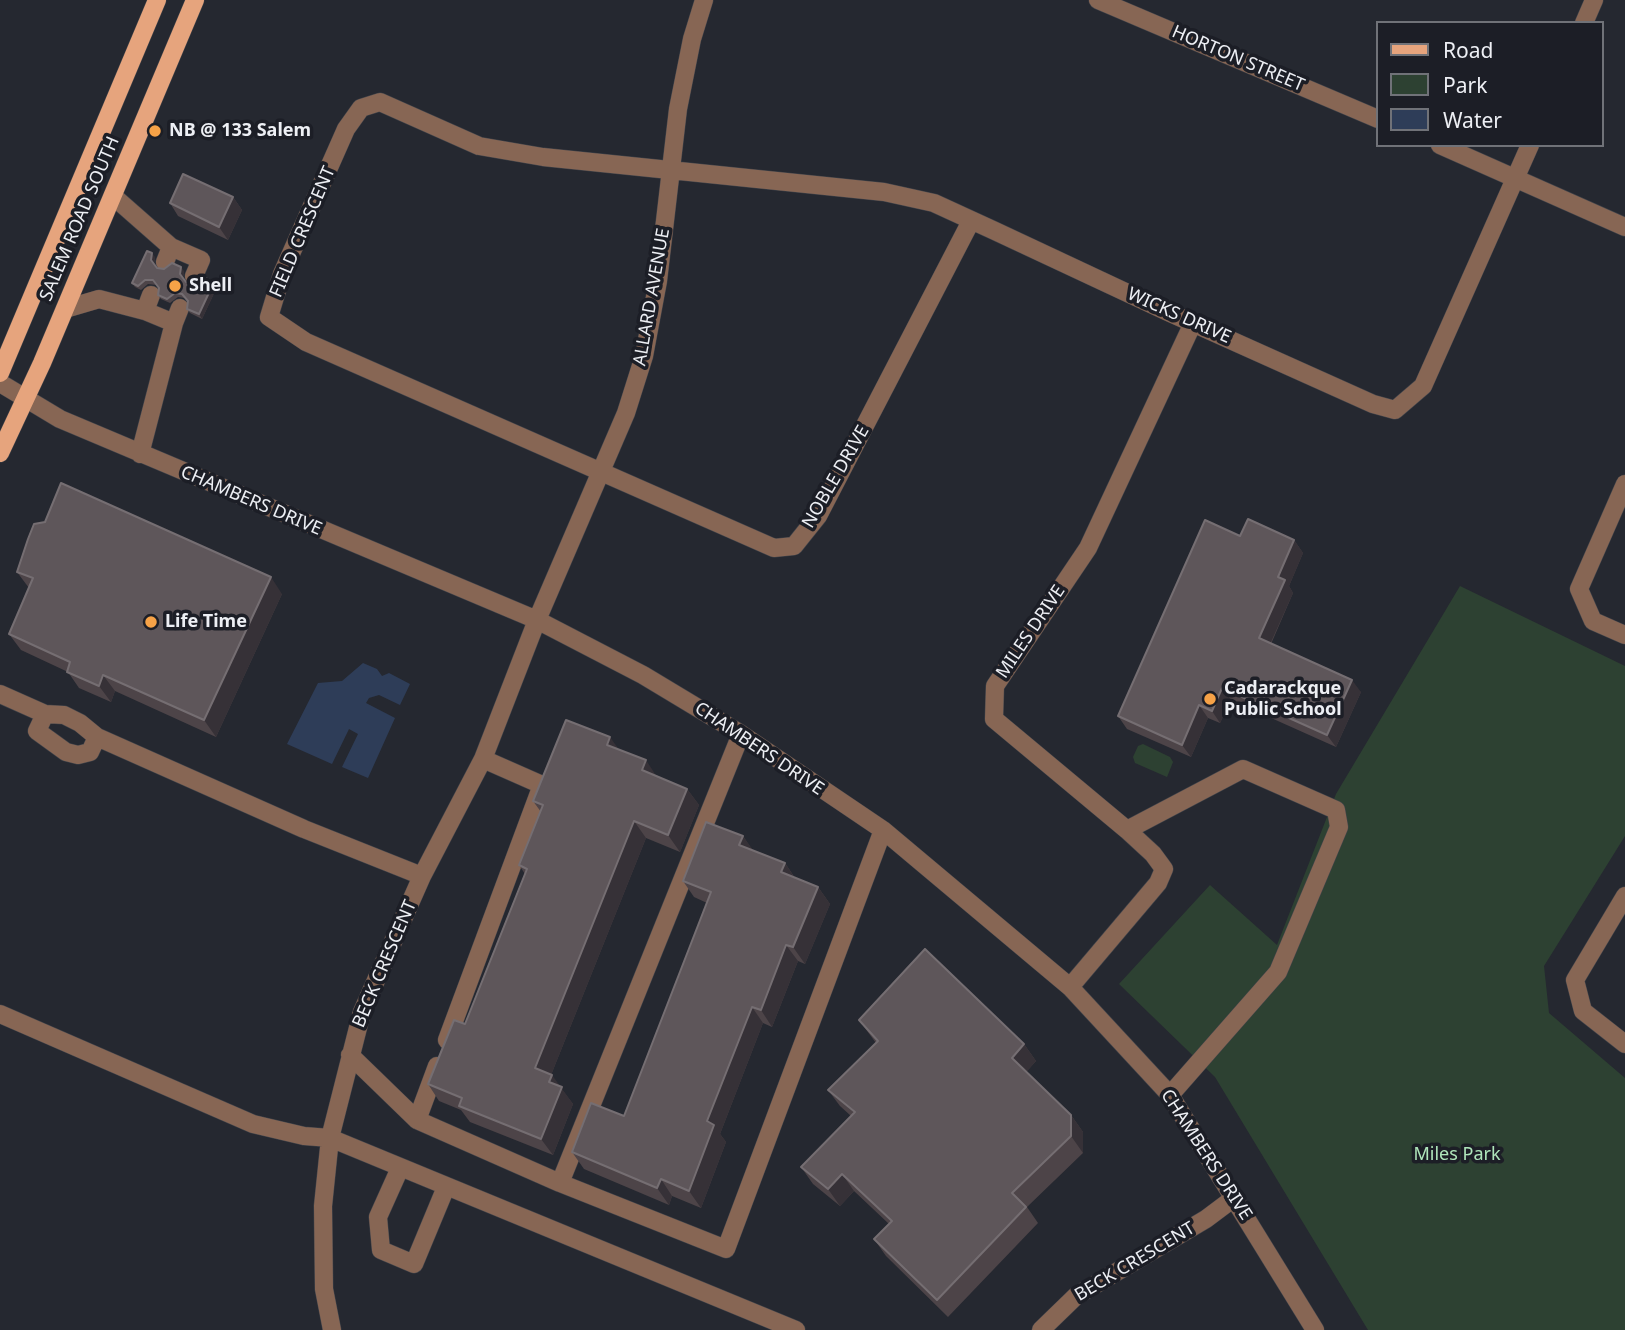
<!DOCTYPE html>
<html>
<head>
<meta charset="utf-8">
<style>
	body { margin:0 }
	#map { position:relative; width:1625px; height:1330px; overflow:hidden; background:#252830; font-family:"Noto Sans",sans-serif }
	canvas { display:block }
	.legend { position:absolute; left:1376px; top:21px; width:228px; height:126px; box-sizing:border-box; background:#1c1e26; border:2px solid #707278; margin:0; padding:9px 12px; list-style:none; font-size:21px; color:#edeff4 }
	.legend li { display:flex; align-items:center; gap:14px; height:35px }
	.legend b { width:35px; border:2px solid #707278 }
</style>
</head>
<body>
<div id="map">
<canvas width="1625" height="1330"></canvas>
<ul class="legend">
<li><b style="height:9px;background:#e6a47d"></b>Road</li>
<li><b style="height:19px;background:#2d4132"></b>Park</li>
<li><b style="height:19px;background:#2e3d58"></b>Water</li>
</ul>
</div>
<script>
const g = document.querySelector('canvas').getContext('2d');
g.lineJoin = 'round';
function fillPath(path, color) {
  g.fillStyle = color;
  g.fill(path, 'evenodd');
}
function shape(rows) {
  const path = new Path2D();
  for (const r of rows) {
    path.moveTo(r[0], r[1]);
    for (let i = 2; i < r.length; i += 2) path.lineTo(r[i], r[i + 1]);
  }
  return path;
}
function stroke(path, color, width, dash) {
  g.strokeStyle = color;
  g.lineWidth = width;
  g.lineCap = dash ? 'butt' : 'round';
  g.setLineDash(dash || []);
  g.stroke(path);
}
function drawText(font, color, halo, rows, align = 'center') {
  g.font = font + ' "Noto Sans",sans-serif';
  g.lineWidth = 7;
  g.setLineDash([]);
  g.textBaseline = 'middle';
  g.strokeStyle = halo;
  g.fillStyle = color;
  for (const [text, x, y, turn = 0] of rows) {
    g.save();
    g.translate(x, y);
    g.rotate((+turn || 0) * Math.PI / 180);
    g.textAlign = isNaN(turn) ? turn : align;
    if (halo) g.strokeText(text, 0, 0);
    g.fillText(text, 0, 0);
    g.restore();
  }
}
fillPath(shape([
	[1460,586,1625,666,1625,836,1544,966,1549,1013,1625,1078,1625,1330,1368,1330,1215,1077,1119,984,1210,885,1277,945,1336,794],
	[1143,744,1170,757,1173,762,1167,777,1135,763,1133,757,1138,746]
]), '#2d4132');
fillPath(shape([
	[363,663,377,669,382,676,389,673,410,684,400,705,379,695,369,698,366,703,395,718,368,778,342,767,358,734,349,729,332,764,287,744,318,683,342,681]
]), '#2e3d58');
const minor = shape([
	[1098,0,1378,119],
	[1584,23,1594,0],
	[1440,145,1625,227],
	[113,196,171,247,165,262],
	[971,221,818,516,794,546,774,548,306,342,269,317,282,274,346,129,361,108,380,102,479,146,543,157,884,192,934,203,995,231,1168,312,1373,404,1395,410,1423,386,1530,145],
	[171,247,201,260,194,276],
	[65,309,99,299,145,311,151,295],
	[145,311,174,323,180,308],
	[0,383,60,419,537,620,643,675,741,734,883,830,1070,987,1170,1095,1315,1330],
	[140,454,174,323],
	[1625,484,1579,589,1593,621,1625,635],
	[0,694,45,714,64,715,80,723,97,737,304,829,422,876],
	[45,714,37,731,66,752,78,755,90,752,97,737],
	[1127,830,1243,769,1336,810,1339,827,1278,972,1170,1095],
	[1625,896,1575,980,1583,1011,1625,1044],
	[1070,987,1158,883,1164,869,1153,854,1127,830,994,719,995,686,1088,548,1193,323],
	[0,1014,253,1124,304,1136,330,1138,796,1330],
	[447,1040,542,785,483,759],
	[350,1055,417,1120],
	[437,1066,417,1120,560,1183,726,1249,883,830],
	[400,1168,378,1217,381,1250,414,1264,446,1187],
	[560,1183,741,734],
	[332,1330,324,1289,323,1206,330,1138,362,1012,422,876,483,759,537,620,626,413,644,356,658,281,678,109,692,39,704,0],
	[1041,1330,1076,1296,1206,1219,1234,1198]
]);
const major = shape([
	[0,373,157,0],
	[0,453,42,363,195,0]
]);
stroke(minor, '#41444b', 19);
stroke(major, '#41444b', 19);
stroke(minor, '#876654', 18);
stroke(major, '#e6a47d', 18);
fillPath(shape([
	[233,197,242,210,228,240,178,216,170,203],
	[155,257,154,264,157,268,184,271,183,278,186,282,217,287,202,319,190,313,187,309,188,302,185,298,178,297,170,303,161,299,158,295,159,289,156,285,148,284,141,290,135,287,132,283],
	[1240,536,1294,540,1303,553,1289,586,1293,593,1271,644,1361,692,1336,747,1231,700,1220,723,1208,718,1191,757,1127,729,1118,716],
	[17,572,282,594,216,737,115,691,111,702,79,688,68,672,21,650,9,634,29,588],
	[619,750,657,776,687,789,699,805,680,852,646,838,551,1075,573,1104,553,1155,470,1122,461,1110,439,1101,428,1084,465,1024,525,874,519,865,541,812,533,801],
	[743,836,753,851,785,863,795,878,818,887,830,904,805,964,798,961,772,1027,763,1023,720,1134,726,1142,701,1208,672,1196,669,1205,584,1169,572,1152,624,1116,707,903,694,897,683,881],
	[859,1020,1024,1044,1036,1061,1026,1072,1071,1115,1083,1132,1083,1153,1027,1207,1038,1223,948,1317,886,1256,874,1239,889,1224,854,1191,840,1206,813,1184,801,1167,851,1116,840,1106,828,1090,876,1043]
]), '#4d4448');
fillPath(shape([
	[233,197,242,210,228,240,219,227],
	[152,253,155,257,154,264,151,260],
	[181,267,184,271,183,278,180,274],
	[214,282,217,287,202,319,199,314],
	[1294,540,1303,553,1289,586,1293,593,1267,651,1259,638,1278,577],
	[271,577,282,594,216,737,204,720],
	[103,675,115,691,111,702,99,686],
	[1352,680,1361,692,1336,747,1327,735],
	[1222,688,1231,700,1220,723,1212,711],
	[1199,705,1208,718,1191,757,1182,745],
	[610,737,622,754,607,745],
	[646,760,657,777,642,770],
	[687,789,699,805,680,852,668,835],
	[634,821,646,838,547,1085,535,1068],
	[743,836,755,853,739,845],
	[785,863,796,880,781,872],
	[818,887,830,904,805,964,793,947],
	[786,945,798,961,772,1027,761,1010],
	[752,1007,763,1023,720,1134,726,1142,701,1208,689,1191,707,1121],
	[1024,1044,1036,1061,1024,1075,1012,1058],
	[552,1075,573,1104,553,1155,541,1139,549,1082],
	[1071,1115,1083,1132,1083,1153,1071,1136],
	[842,1174,854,1191,840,1206,828,1189],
	[661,1179,672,1196,669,1205,657,1188]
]), '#363137');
const building = shape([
	[183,174,233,197,219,227,170,203,183,174],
	[147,251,152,253,151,260,157,268,164,269,172,263,181,267,180,274,186,282,193,283,201,276,214,282,199,314,187,309,188,301,182,294,175,293,167,299,158,295,159,288,153,280,145,280,138,286,132,283,147,251],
	[61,483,271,577,204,720,103,675,99,686,67,672,70,662,9,634,33,578,17,572,28,539,34,524,45,522,61,483],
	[1248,519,1294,540,1278,577,1285,580,1259,638,1352,680,1327,735,1222,688,1212,711,1199,705,1182,745,1118,716,1205,520,1240,536,1248,519],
	[566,720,610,737,607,745,646,760,642,770,687,789,668,835,634,821,535,1068,552,1075,549,1082,562,1087,541,1139,459,1106,462,1098,428,1084,454,1020,465,1024,527,869,519,865,543,805,533,801,566,720],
	[706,822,743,836,739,845,785,863,781,872,818,887,793,947,786,945,761,1010,752,1007,707,1121,714,1125,689,1191,661,1179,657,1188,572,1152,591,1103,624,1116,711,892,683,881,706,822],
	[925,949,1024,1044,1012,1058,1071,1115,1071,1136,1012,1193,1026,1207,937,1300,874,1239,892,1221,842,1174,828,1189,801,1167,855,1112,828,1090,878,1041,859,1020,925,949]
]);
fillPath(building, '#5e565a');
stroke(building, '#756e72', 2);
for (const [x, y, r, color] of [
	[155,131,7,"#f6a247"],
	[175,286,7,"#f6a247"],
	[151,622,7,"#f6a247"],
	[1210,699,7,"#f6a247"]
]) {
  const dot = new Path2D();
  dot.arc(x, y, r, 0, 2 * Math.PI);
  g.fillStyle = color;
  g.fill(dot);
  stroke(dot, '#1c1e26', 2.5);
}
drawText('18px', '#edeff4', '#1c1e26', [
	["HORTON STREET",1238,59,23],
	["SALEM ROAD SOUTH",80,219,-67],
	["FIELD CRESCENT",303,232,-67],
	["ALLARD AVENUE",652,297,-80],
	["WICKS DRIVE",1179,316,24],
	["NOBLE DRIVE",836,477,-60],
	["CHAMBERS DRIVE",251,501,23],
	["MILES DRIVE",1031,632,-56],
	["CHAMBERS DRIVE",759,749,34],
	["BECK CRESCENT",385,964,-67],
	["CHAMBERS DRIVE",1206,1155,57],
	["BECK CRESCENT",1135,1262,-31]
]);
drawText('bold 18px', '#edeff4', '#1c1e26', [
	["NB @ 133 Salem",169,131],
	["Shell",189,286],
	["Life Time",165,622],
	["Cadarackque",1224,689],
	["Public School",1224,710]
], 'left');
drawText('18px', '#afe6bb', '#1c1e26', [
	["Miles Park",1457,1155]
]);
</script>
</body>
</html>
